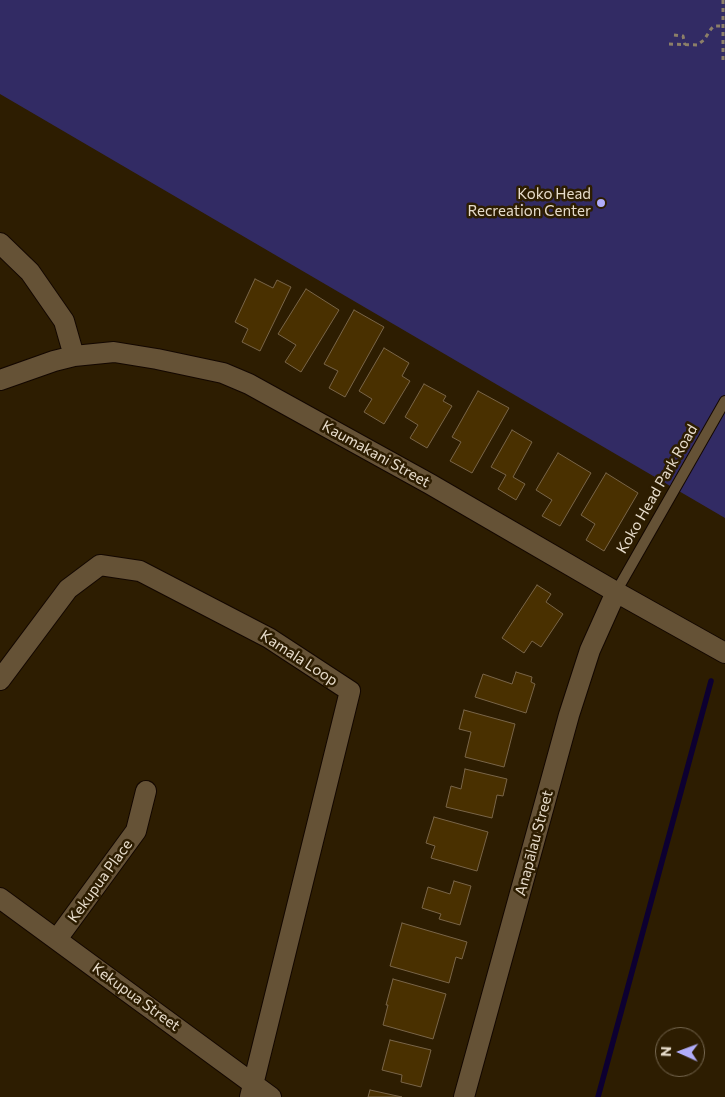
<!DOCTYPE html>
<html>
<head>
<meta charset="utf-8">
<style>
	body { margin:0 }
	#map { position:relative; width:725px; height:1097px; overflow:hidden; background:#2d1d01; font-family:Commissioner,sans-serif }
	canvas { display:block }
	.north { position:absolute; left:655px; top:1027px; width:50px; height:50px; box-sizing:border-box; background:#2d1d01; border:1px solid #776952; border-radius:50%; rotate:272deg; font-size:14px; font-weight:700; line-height:20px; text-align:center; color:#e7dccb }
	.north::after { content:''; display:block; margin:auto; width:18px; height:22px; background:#b1adfa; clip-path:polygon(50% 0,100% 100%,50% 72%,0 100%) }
</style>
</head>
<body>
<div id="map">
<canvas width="725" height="1097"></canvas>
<div class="north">N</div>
</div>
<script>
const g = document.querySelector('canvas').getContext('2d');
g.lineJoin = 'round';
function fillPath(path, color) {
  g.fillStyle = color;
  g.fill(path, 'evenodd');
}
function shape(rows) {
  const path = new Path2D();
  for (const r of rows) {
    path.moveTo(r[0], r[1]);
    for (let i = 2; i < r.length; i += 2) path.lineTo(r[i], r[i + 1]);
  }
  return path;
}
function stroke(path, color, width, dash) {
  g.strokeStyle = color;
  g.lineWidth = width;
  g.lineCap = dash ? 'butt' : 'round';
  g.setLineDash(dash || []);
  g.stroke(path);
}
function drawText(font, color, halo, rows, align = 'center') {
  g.font = font + ' Commissioner,sans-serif';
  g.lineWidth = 5;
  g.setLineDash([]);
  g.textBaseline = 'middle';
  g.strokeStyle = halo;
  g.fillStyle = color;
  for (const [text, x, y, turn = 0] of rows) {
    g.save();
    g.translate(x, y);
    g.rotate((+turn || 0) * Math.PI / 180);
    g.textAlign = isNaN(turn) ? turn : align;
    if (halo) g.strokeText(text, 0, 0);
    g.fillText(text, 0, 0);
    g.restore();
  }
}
fillPath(shape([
	[0,0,725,0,725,518,0,94]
]), '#322b64');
stroke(shape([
	[598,1097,711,681]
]), '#0d0031', 5.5);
const building = shape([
	[255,279,273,288,277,280,291,287,260,351,242,342,248,329,235,322,255,279],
	[306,289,339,310,301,372,285,362,296,345,278,334,306,289],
	[354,310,384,327,345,397,329,388,338,371,324,364,354,310],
	[384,348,409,363,402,376,410,381,384,424,364,412,372,399,359,391,384,348],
	[424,384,446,396,443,401,452,406,427,448,410,438,418,425,405,417,424,384],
	[478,391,509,408,472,473,450,461,461,442,452,437,478,391],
	[512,430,532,442,513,477,525,484,516,500,498,489,506,475,491,467,512,430],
	[558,453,591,473,560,526,542,516,552,500,536,490,558,453],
	[606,473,638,493,604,551,586,540,595,524,581,515,606,473],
	[537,585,551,594,546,602,563,614,541,647,532,641,524,653,502,638,537,585],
	[516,672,532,677,531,682,535,684,526,713,475,697,483,674,512,684,516,672],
	[464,710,515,724,504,767,465,757,471,732,459,729,464,710],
	[465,769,507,779,503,796,497,795,492,818,446,807,451,786,461,789,465,769],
	[434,817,488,832,477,871,431,858,435,846,426,843,434,817],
	[454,881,471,886,460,925,439,919,441,914,422,908,428,887,450,894,454,881],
	[402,923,467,942,462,959,456,957,449,983,390,966,402,923],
	[393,979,446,994,433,1039,383,1025,388,1005,386,1005,393,979],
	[390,1040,431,1050,421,1087,401,1082,402,1075,382,1070,390,1040],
	[370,1090,402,1097,368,1097,370,1090]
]);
fillPath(building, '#493000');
stroke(building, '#796548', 1);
const lane = shape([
	[616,592,725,401]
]);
const street = shape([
	[0,243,30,272,64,321,74,356],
	[0,380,54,361,74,356,114,352,157,359,223,373,249,384,430,484,616,592,725,653],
	[0,680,68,589,100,565,140,571,269,638,350,691,250,1097],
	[0,898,271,1097],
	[57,939,136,831,146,791],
	[464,1097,569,715,590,650,616,592]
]);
stroke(lane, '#130700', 12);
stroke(street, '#130700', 22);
stroke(shape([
	[674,35,683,36,685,45],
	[669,44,697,45,704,40,711,29,714,26,723,26],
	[723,60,723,0]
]), '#8c7f68', 3, [4, 4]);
stroke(lane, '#655236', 10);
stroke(street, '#655236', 20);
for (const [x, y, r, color] of [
	[601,203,5,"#b1adfa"]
]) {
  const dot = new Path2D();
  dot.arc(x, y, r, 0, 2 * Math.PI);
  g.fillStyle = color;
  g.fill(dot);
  stroke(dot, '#2d1d01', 2);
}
drawText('15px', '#e7dccb', '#2d1d01', [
	["Koko Head",591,194],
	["Recreation Center",591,211]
], 'right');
drawText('15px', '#e7dccb', '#2d1d01', [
	["Kaumakani Street",376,454,29],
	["Koko Head Park Road",657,489,-60],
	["Kamala Loop",299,658,33],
	["Anapālau Street",534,843,-75],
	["Kekupua Place",100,881,-54],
	["Kekupua Street",136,997,36]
]);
</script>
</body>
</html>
